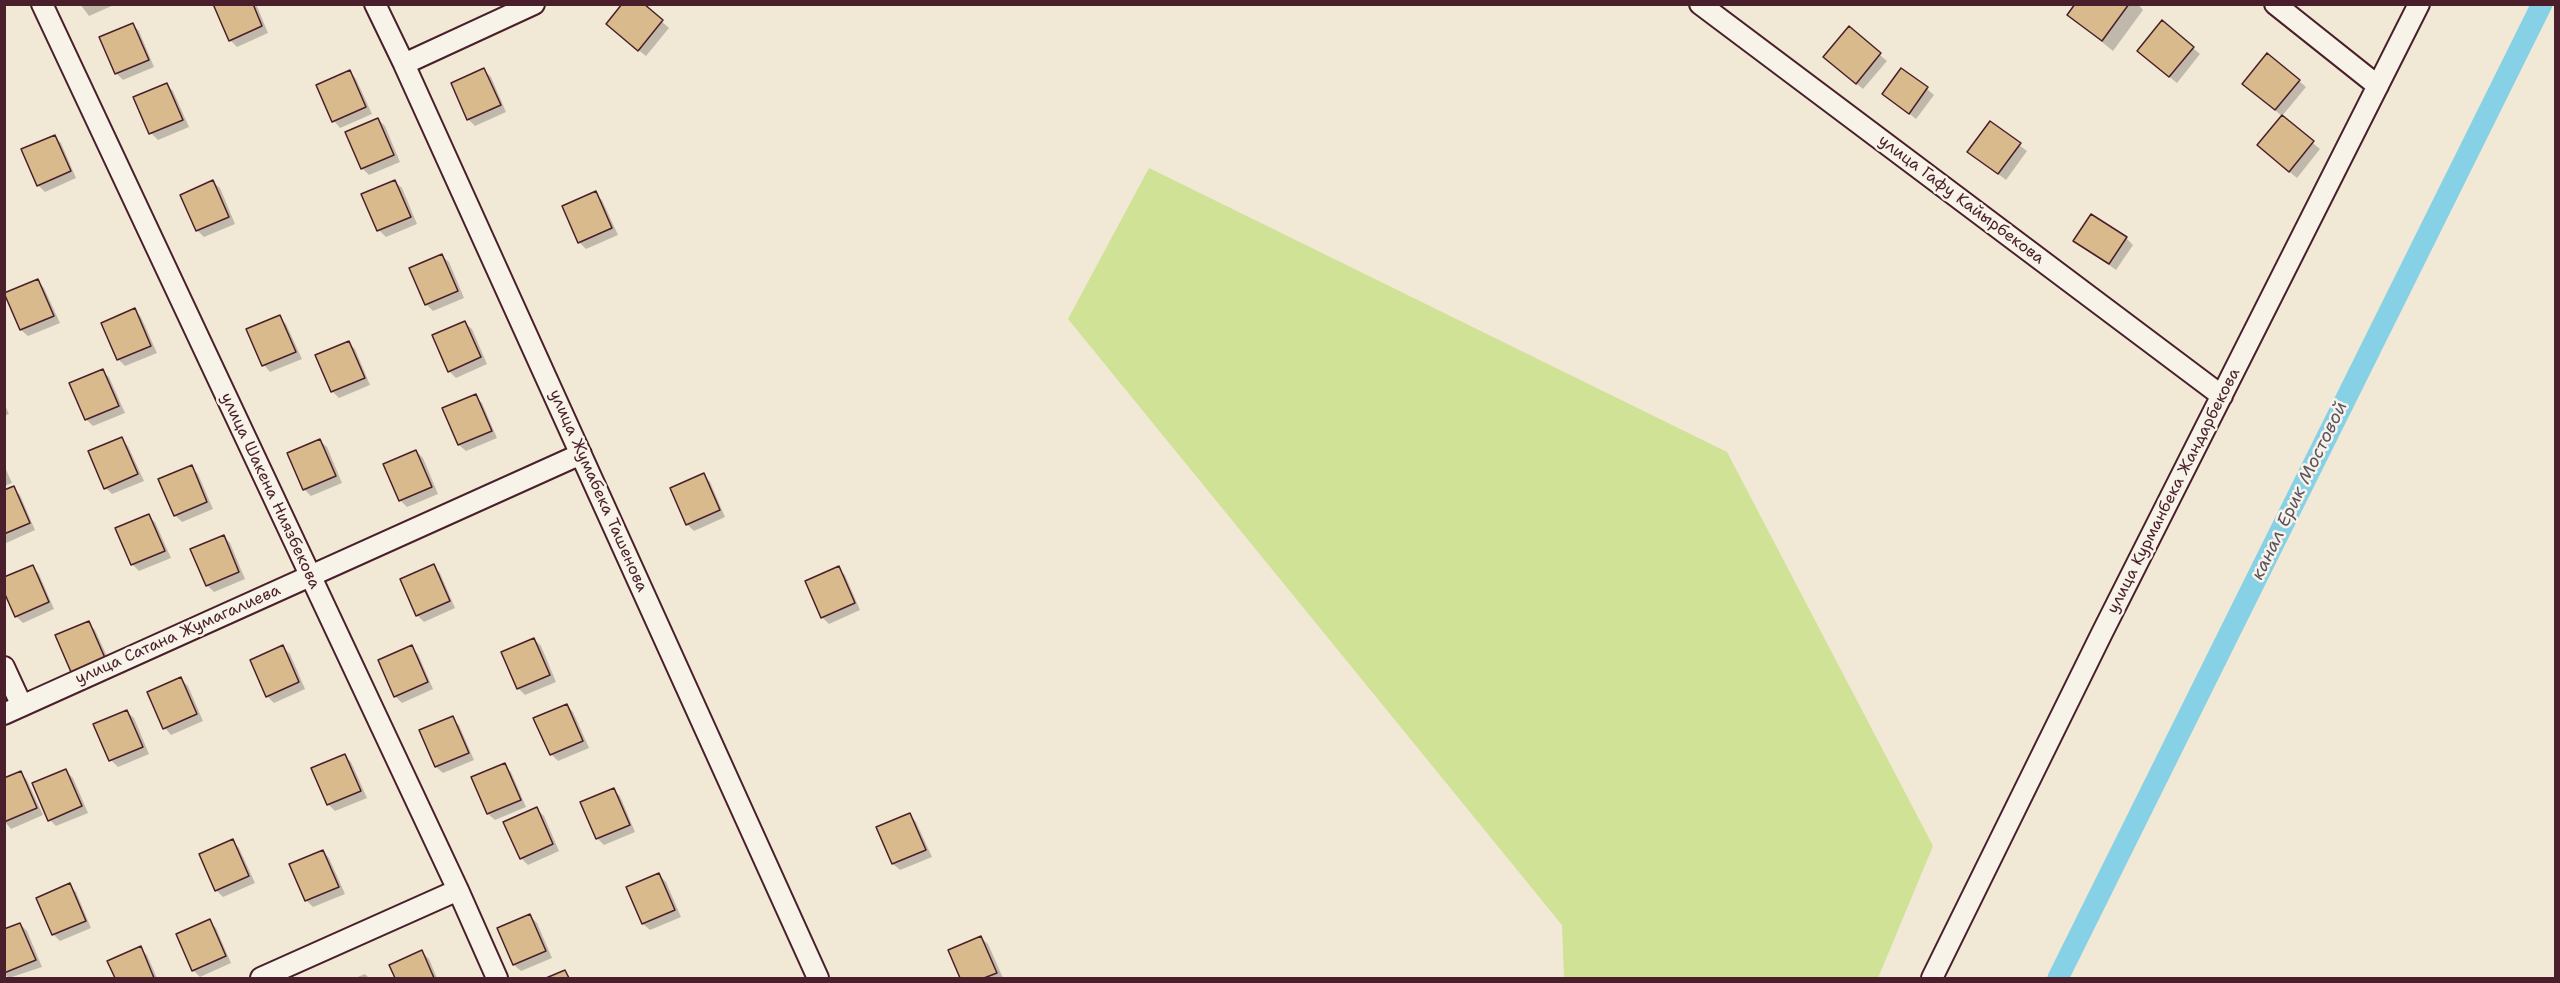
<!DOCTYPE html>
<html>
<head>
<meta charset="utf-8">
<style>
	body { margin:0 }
	#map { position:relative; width:2560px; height:983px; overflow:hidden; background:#f1e8d6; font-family:"Shantell Sans",sans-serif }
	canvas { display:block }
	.frame { position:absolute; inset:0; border:6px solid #4a1f2b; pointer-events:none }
</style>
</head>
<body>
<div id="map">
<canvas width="2560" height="983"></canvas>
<div class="frame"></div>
</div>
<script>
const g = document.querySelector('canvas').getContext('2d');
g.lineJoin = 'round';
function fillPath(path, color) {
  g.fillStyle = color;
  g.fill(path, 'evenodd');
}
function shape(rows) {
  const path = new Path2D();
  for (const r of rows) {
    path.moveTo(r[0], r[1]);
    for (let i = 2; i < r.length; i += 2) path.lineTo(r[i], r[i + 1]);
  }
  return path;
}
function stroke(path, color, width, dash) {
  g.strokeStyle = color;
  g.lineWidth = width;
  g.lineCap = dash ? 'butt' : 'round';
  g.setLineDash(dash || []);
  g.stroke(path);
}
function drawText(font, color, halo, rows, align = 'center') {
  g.font = font + ' "Shantell Sans",sans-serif';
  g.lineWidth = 5;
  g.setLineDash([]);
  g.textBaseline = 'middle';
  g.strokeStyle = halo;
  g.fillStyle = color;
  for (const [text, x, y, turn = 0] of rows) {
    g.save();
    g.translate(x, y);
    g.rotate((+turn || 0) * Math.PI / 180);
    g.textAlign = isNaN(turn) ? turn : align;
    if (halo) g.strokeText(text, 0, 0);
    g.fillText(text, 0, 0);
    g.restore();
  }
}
fillPath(shape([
	[1149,168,1727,452,1933,846,1878,978,1564,978,1562,925,1068,319]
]), '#cfe296');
fillPath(shape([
	[80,4,116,4,89,16],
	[256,4,268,33,237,47,230,40,215,5],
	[642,4,669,28,646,56,614,31],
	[2077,4,2138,4,2143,10,2113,51,2069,15],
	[132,24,139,31,154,67,123,80,116,73],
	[1849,29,1887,61,1863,89,1832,64],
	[2193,48,2200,54,2177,83,2146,58],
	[484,70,491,77,506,112,475,126,468,119],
	[350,72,356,79,372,114,340,128,334,121],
	[2299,81,2306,87,2282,116,2251,90],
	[167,85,173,91,189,127,158,140,151,133,135,98],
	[1927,89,1934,95,1916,119,1884,94],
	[2282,117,2320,149,2297,178,2265,152],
	[378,119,385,126,400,162,369,175,362,168],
	[1990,123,2027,151,2006,180,1969,152],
	[54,136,61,143,76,178,45,192,38,185],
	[213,182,220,188,235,224,204,237,197,230],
	[395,182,402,188,417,224,386,237,379,230,363,195],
	[595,193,602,200,618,235,586,249,579,242],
	[2126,238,2133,245,2116,270,2075,241],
	[442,256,449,262,464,298,433,311,426,304],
	[38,281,44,288,60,323,28,336,21,330,6,294],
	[135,310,141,317,157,353,125,366,118,359],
	[279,317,286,324,302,359,270,372,264,365],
	[465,323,472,329,487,364,456,378,449,371],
	[348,343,355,349,370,385,339,398,332,391],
	[102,371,109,377,125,413,93,426,86,419],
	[475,396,482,403,497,438,466,451,459,445],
	[4,403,9,414,4,416],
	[121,439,128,446,144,481,112,494,106,488],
	[320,441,327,447,342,483,311,496,304,489],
	[416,451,423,458,438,494,407,507,400,500],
	[4,465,12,483,4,486],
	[191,467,198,474,213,509,182,522,175,515],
	[703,475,710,482,725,517,694,531,687,524],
	[13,488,20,495,35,530,4,544,4,492],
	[148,516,155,522,171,558,139,571,132,564],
	[223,536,230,543,245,579,214,592,207,585],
	[433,566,440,573,455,608,424,622,417,615],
	[33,567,39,574,54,609,23,623,16,616],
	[838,568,845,575,860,610,829,624,822,617],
	[88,623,95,630,111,665,79,678,73,671],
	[534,639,541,646,556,682,525,695,518,688],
	[283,647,290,654,305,689,274,703,267,696],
	[411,647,418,654,433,689,402,703,395,696],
	[181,679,188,686,203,721,171,735,165,728],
	[567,705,573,712,589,748,558,761,551,754],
	[127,712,134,718,149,754,118,767,111,760,95,725],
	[452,718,459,725,474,760,443,773,436,767,421,731],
	[345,756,351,762,367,798,335,811,328,804],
	[504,765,511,772,526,807,495,820,488,814,473,778],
	[66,771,73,778,88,813,56,826,50,820],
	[21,773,27,780,43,815,11,829,4,821],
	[613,790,620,796,635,832,604,845,597,838],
	[537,809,544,816,559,851,528,865,521,858],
	[910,815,916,822,932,857,900,870,893,864,878,828],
	[232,841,239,848,255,883,223,897,216,890],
	[323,851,329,858,345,894,313,907,306,900],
	[659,875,666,882,681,917,650,930,643,924],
	[69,885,76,892,91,928,60,941,53,934],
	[530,916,537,923,552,958,521,971,514,965],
	[209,921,216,928,231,963,200,977,193,970],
	[20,924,27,931,42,967,9,978,4,974,4,931],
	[981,938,988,944,1003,978,961,978,950,951],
	[140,948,147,955,157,978,116,978,109,962],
	[422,952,429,959,437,978,396,978,391,966],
	[365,974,369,978,355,978]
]), '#0003');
stroke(shape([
	[2058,978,2542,4]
]), '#86d1e6', 21);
const building = shape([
	[213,4,253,4,262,26,229,41,213,4],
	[622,4,644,4,663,20,638,51,606,24,622,4],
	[2075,4,2129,4,2102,41,2067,15,2075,4],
	[2162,20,2194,47,2169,77,2137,51,2162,20],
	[133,23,149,60,115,74,99,37,133,23],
	[1849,26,1881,53,1856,84,1823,57,1849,26],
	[2267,53,2300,80,2275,110,2242,84,2267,53],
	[484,68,501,105,467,120,451,83,484,68],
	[1901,68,1928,87,1909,114,1882,94,1901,68],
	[350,70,366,107,332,122,316,85,350,70],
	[167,83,183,120,149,134,133,97,167,83],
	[2282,115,2314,141,2289,172,2257,145,2282,115],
	[378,118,394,155,361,169,345,132,378,118],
	[1990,121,2021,143,1998,174,1967,152,1990,121],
	[55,135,71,171,37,186,21,149,55,135],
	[213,180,229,217,196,231,180,195,213,180],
	[395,180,411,217,377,231,361,194,395,180],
	[596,191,612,228,578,243,562,206,596,191],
	[2091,214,2127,237,2109,264,2073,241,2091,214],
	[442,254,458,291,425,305,409,268,442,254],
	[38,279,54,316,20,330,4,293,38,279],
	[135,308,151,346,117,360,101,323,135,308],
	[280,315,296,352,262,366,246,329,280,315],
	[465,321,481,357,448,372,432,335,465,321],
	[349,341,365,378,331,392,315,355,349,341],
	[103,369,119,406,85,420,69,383,103,369],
	[476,394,492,431,458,445,442,408,476,394],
	[122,437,138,474,104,489,88,451,122,437],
	[320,439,336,476,303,490,287,453,320,439],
	[416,450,432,487,399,501,383,464,416,450],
	[192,465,207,502,174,516,158,479,192,465],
	[704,473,720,510,686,525,670,488,704,473],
	[14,486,30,523,4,534,4,490,14,486],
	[149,514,165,551,131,565,115,528,149,514],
	[224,535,239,572,206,586,190,549,224,535],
	[434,564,450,601,416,616,400,579,434,564],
	[33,565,49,602,15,617,4,592,4,577,33,565],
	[839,566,855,603,821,618,805,581,839,566],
	[89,621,105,658,71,672,55,635,89,621],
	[534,638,550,675,517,689,501,652,534,638],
	[283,645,299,682,266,697,250,660,283,645],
	[412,645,428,682,394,697,378,660,412,645],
	[181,677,197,714,163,729,147,692,181,677],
	[567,704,583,741,550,755,533,718,567,704],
	[127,710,143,747,109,761,93,724,127,710],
	[453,716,469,753,435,767,419,730,453,716],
	[345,754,361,791,327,805,311,768,345,754],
	[505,763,521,800,487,814,471,777,505,763],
	[66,769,82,806,48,821,32,783,66,769],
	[21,771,37,808,4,822,4,778,21,771],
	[614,788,630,825,596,839,580,802,614,788],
	[537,807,553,844,520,859,503,822,537,807],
	[910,813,926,850,892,864,876,827,910,813],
	[233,839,249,876,215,891,199,854,233,839],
	[323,850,339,887,305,901,289,864,323,850],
	[659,873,675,910,642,924,626,887,659,873],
	[70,883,86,921,52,935,36,898,70,883],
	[530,914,546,951,513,965,497,928,530,914],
	[210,919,226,956,192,971,176,934,210,919],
	[20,923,36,960,4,973,4,929,20,923],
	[981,936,997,973,984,978,960,978,948,950,981,936],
	[141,946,154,978,115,978,107,961,141,946],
	[422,950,434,978,395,978,389,965,422,950],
	[565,970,569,978,546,978,565,970]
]);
fillPath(building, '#d8ba8c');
stroke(building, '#4a1f2b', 1.5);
const street = shape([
	[42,4,458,890,497,978],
	[375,4,404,64,818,978],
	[1700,4,2222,396],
	[2275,4,2378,86],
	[404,64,534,4],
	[4,667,22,706],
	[4,714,581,454],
	[261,978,458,890],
	[1932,978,2102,633,2419,4]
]);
stroke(street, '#4a1f2b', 24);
stroke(street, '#f7f3e8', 20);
drawText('16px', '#4a1f2b', '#f7f3e8', [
	["улица Гафу Кайырбекова",1961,200,37],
	["улица Шакена Ниязбекова",270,491,65],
	["улица Жумабека Ташенова",598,491,66],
	["улица Курманбека Жандарбекова",2174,491,-63],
	["улица Сатана Жумагалиева",178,635,-24]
]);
drawText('italic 18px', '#5c5463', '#f7f3e8', [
	["канал Ерик Мостовой",2300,491,-64]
]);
</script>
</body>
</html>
